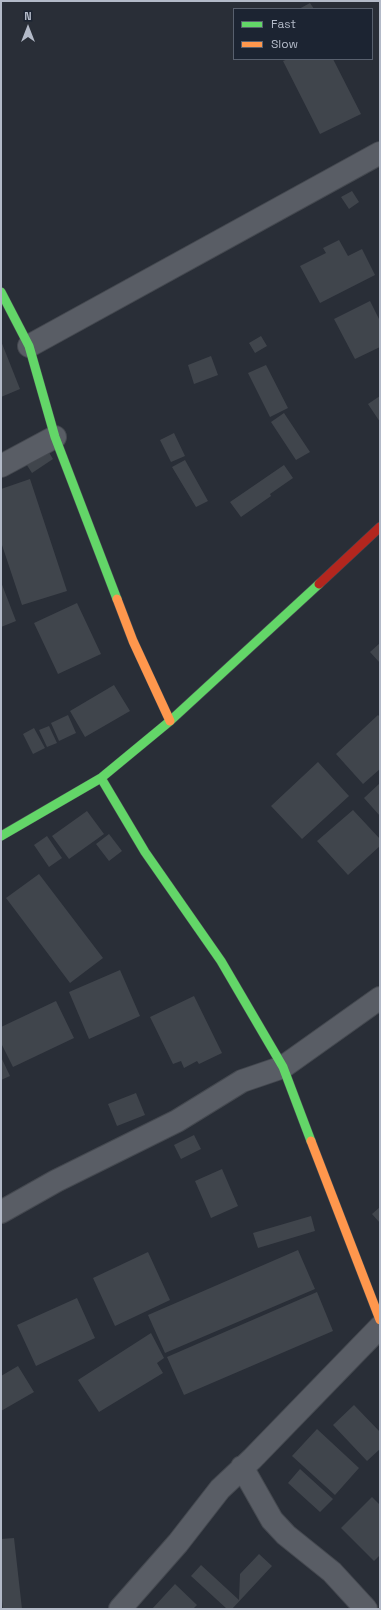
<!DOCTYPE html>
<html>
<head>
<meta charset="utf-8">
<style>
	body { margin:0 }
	#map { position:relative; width:381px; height:1610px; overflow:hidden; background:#292e37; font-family:"Space Grotesk",sans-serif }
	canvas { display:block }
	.frame { position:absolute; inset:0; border:2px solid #b3bac8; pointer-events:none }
	.legend { position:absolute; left:233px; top:8px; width:140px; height:52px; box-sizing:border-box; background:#1c2432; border:1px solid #58606e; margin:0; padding:5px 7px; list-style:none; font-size:12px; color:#b3bac8 }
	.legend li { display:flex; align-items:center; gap:8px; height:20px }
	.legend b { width:20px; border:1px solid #58606e }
	.north { position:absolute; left:8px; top:8px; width:40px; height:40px; -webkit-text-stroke:3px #1c2432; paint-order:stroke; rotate:0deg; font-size:11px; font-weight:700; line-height:16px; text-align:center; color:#b3bac8 }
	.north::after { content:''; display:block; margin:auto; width:14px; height:18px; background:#b3bac8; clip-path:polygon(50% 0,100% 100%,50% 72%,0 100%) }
</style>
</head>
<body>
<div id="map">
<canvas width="381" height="1610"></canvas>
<div class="frame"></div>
<ul class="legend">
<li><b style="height:5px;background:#63d668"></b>Fast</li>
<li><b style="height:5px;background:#ff974d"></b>Slow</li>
</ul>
<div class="north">N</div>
</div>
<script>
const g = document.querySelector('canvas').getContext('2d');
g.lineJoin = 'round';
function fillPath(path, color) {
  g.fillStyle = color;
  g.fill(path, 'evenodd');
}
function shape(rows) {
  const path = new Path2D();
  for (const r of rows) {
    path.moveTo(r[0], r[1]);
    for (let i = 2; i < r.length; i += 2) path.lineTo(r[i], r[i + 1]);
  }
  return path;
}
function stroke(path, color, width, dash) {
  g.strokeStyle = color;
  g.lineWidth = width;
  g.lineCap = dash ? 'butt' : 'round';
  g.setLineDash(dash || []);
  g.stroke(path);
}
fillPath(shape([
	[310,3,314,9,299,9],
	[288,59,333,59,361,114,320,134,283,61],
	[352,191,359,202,349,209,341,197],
	[339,240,348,256,362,249,375,275,320,303,300,266,326,253,323,248],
	[370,301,380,321,380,347,355,359,334,319],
	[261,336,267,346,255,353,249,343],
	[1,341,20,389,1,397],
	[211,356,218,375,194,384,188,365],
	[266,365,288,408,270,417,248,373],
	[380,396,380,422,368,404],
	[284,413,310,452,296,460,271,422],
	[174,433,185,456,171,462,160,440],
	[45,446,53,459,32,473,23,459],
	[185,460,208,501,196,507,172,467],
	[284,465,293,478,270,494,271,496,241,517,230,502],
	[30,479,67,591,22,605,1,542,1,489],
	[1,582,16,621,1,627],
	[77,603,101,654,58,674,34,623],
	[380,643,380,663,370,652],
	[114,685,130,711,85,737,70,711],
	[68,715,76,733,59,741,51,723],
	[378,715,380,717,380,769,363,784,336,754],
	[49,726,57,743,47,747,39,730],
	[34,728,45,748,33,754,23,734],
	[318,762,349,796,302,839,271,806],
	[380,783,380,816,364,798],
	[353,810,380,839,380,846,348,875,317,841],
	[87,811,104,834,69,859,52,836],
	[109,834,122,851,109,861,96,844],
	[47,836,62,858,49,867,34,845],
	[39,874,103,958,70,983,6,898],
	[120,970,140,1016,89,1039,69,992],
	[194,996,222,1053,199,1064,197,1061,184,1068,181,1061,173,1064,150,1017],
	[56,1001,74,1038,13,1067,1,1043,1,1027],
	[1,1057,10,1076,1,1080],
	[136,1093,145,1115,117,1126,108,1104],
	[194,1135,201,1149,181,1159,174,1145],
	[222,1169,238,1206,211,1218,195,1181],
	[380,1207,380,1223,372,1214],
	[311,1216,315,1231,258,1248,253,1233],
	[298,1250,315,1289,165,1353,148,1315],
	[148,1252,170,1300,115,1326,93,1278],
	[317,1292,333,1331,184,1395,167,1357],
	[77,1298,95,1338,36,1366,17,1325],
	[151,1333,164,1358,157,1363,163,1373,99,1412,78,1380],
	[18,1366,34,1392,1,1411,1,1376],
	[354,1405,380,1432,380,1449,367,1461,333,1425],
	[317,1429,359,1468,335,1495,292,1456],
	[300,1469,333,1499,320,1512,288,1483],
	[372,1497,380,1505,380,1555,374,1561,341,1528],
	[14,1538,22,1609,3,1609,1,1593,1,1539],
	[259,1554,272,1566,232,1609,227,1609,191,1576,201,1565,239,1600,240,1574],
	[175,1584,197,1605,193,1609,152,1609]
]), '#40454c');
const street = shape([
	[29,346,380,153],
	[1,466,55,437],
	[1,1212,56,1181,177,1121,242,1081,283,1067,380,998],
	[242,1467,272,1520,286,1535,332,1572,366,1609],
	[120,1609,178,1543,220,1489,252,1459,380,1327]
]);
const fast = shape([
	[1,292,29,346,55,437,117,599],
	[101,778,145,852,221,961,283,1067,311,1141],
	[1,836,101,778,170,721,319,584]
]);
const slow = shape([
	[117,599,133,641,170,721],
	[311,1141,380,1320]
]);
const jam = shape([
	[319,584,380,527]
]);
stroke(street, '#454950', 24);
stroke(fast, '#454950', 10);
stroke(slow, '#454950', 10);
stroke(jam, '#454950', 10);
stroke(street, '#595d65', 22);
stroke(fast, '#63d668', 9);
stroke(slow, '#ff974d', 9);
stroke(jam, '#b3261e', 9);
</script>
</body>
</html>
